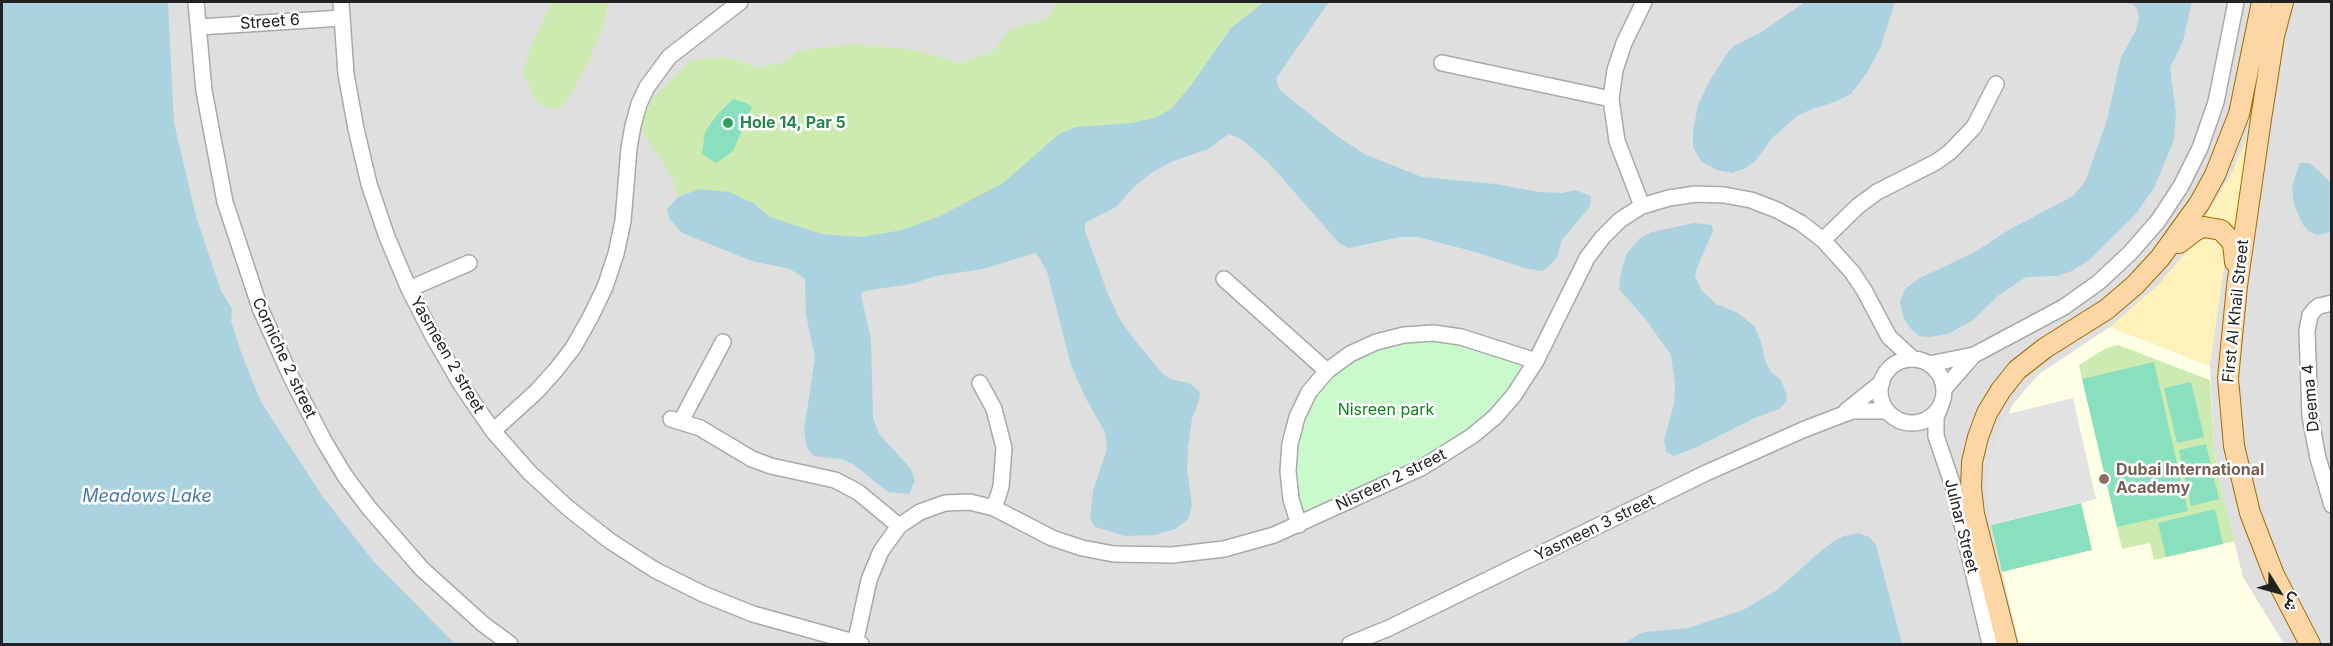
<!DOCTYPE html>
<html>
<head>
<meta charset="utf-8">
<style>
	body { margin:0 }
	#map { position:relative; width:2333px; height:646px; overflow:hidden; background:#f2efe9; font-family:Inter,Vazirmatn,sans-serif }
	canvas { display:block }
	.frame { position:absolute; inset:0; border:3px solid #222; pointer-events:none }
	.north { position:absolute; left:2249px; top:562px; width:60px; height:60px; -webkit-text-stroke:4px #fff; paint-order:stroke; rotate:127deg; font-size:16px; font-weight:700; line-height:24px; text-align:center; color:#222 }
	.north::after { content:''; display:block; margin:auto; width:21px; height:27px; background:#222; clip-path:polygon(50% 0,100% 100%,50% 72%,0 100%) }
</style>
</head>
<body>
<div id="map">
<canvas width="2333" height="646"></canvas>
<div class="frame"></div>
<div class="north">ش</div>
</div>
<script>
const g = document.querySelector('canvas').getContext('2d');
g.lineJoin = 'round';
function fillPath(path, color) {
  g.fillStyle = color;
  g.fill(path, 'evenodd');
}
function shape(rows) {
  const path = new Path2D();
  for (const r of rows) {
    if (r.length === 3) {
      path.moveTo(r[0] + r[2], r[1]);
      path.arc(r[0], r[1], r[2], 0, 2 * Math.PI);
      continue;
    }
    path.moveTo(r[0], r[1]);
    for (let i = 2; i < r.length; i += 2) path.lineTo(r[i], r[i + 1]);
  }
  return path;
}
function stroke(path, color, width, dash) {
  g.strokeStyle = color;
  g.lineWidth = width;
  g.lineCap = dash ? 'butt' : 'round';
  g.setLineDash(dash || []);
  g.stroke(path);
}
function drawText(font, color, halo, rows, align = 'center') {
  g.font = font + ' Inter,sans-serif';
  g.lineWidth = 5;
  g.setLineDash([]);
  g.textBaseline = 'middle';
  g.strokeStyle = halo;
  g.fillStyle = color;
  for (const [text, x, y, turn = 0] of rows) {
    g.save();
    g.translate(x, y);
    g.rotate((+turn || 0) * Math.PI / 180);
    g.textAlign = isNaN(turn) ? turn : align;
    if (halo) g.strokeText(text, 0, 0);
    g.fillText(text, 0, 0);
    g.restore();
  }
}
fillPath(shape([
	[2,2,2331,2,2331,644,2,644]
]), '#e0dfdf');
fillPath(shape([
	[2110,327,2210,366,2214,450,2221,490,2243,577,2284,644,2019,644,1991,525,1989,496,1990,468,1994,446,2013,404,2039,374]
]), '#ffffe5');
fillPath(shape([
	[552,2,608,2,605,22,585,69,564,105,553,110,536,102,523,72,531,46],
	[1057,2,1264,2,1231,28,1192,84,1172,108,1157,117,1132,123,1076,127,1059,134,1003,183,940,216,902,230,862,237,822,234,770,217,753,203,700,189,678,197,671,175,643,134,643,119,654,96,692,60,728,57,758,68,785,61,800,50,854,44,917,50,960,63,992,52,1010,29,1048,18],
	[2118,345,2210,380,2214,450,2221,490,2235,541,2154,560,2150,543,2122,549,2079,365,2106,348]
]), '#cdebb0');
fillPath(shape([
	[2252,122,2236,235,2204,219,2229,178,2244,146],
	[2200,236,2223,240,2226,253,2210,366,2110,327,2158,285]
]), '#fff1ba');
fillPath(shape([
	[1418,341,1444,342,1469,347,1523,366,1509,391,1492,411,1467,432,1439,451,1304,514,1295,486,1294,459,1298,431,1312,403,1328,380,1348,363,1369,351,1398,343]
]), '#c8facc');
fillPath(shape([
	[733,99,746,103,752,107,733,151,716,163,702,154,705,132,717,115],
	[2154,362,2188,511,2117,527,2082,379],
	[2191,382,2204,437,2177,443,2164,388],
	[2206,444,2219,499,2191,506,2179,450],
	[2081,503,2092,550,2002,572,1991,525],
	[2215,509,2223,544,2166,557,2158,523]
]), '#88e0be');
fillPath(shape([
	[2073,398,2096,499,1991,525,1989,496,1990,468,1994,446,2008,414]
]), '#e2e2e2');
fillPath(shape([
	[2,2,168,2,174,123,196,216,221,291,232,309,231,321,242,355,261,402,323,497,374,562,455,644,2,644],
	[1264,2,1329,2,1277,77,1277,83,1280,90,1333,133,1364,154,1422,177,1495,184,1540,192,1562,193,1575,190,1591,196,1590,206,1562,240,1557,257,1551,264,1543,271,1528,269,1475,252,1418,237,1400,237,1349,248,1339,243,1269,163,1241,139,1229,134,1208,149,1171,162,1151,173,1134,187,1116,207,1085,223,1085,231,1108,294,1120,320,1137,343,1162,373,1170,379,1189,383,1200,392,1199,401,1192,418,1188,448,1187,469,1192,506,1188,519,1175,529,1155,535,1125,536,1095,527,1090,518,1093,491,1107,449,1105,432,1085,397,1071,365,1047,272,1039,257,1035,253,983,269,936,276,911,284,864,291,861,295,871,339,873,418,879,434,911,469,915,481,909,494,888,492,853,464,841,459,814,456,807,448,804,430,815,357,806,315,805,279,790,269,752,261,682,233,669,218,667,209,678,197,700,189,729,192,753,203,770,217,822,234,862,237,902,230,940,216,1003,183,1059,134,1076,127,1132,123,1157,117,1172,108,1192,84,1231,28],
	[1805,2,1895,2,1881,46,1868,71,1851,94,1835,102,1812,109,1797,116,1772,138,1757,159,1746,168,1732,173,1717,170,1701,161,1693,147,1693,131,1698,105,1710,80,1726,55,1734,46,1763,31],
	[2123,2,2192,2,2183,41,2170,68,2176,113,2174,140,2154,188,2135,215,2088,261,2072,271,2057,276,2026,277,1999,295,1973,320,1948,334,1929,337,1919,336,1910,328,1903,317,1900,302,1905,289,1920,278,1975,252,2007,231,2073,196,2085,182,2107,120,2121,57,2136,30,2139,18,2137,9,2133,4],
	[2300,163,2310,163,2331,183,2331,230,2327,233,2317,235,2310,232,2303,225,2294,205,2292,186],
	[1694,223,1712,225,1713,231,1697,268,1695,276,1701,290,1716,304,1738,313,1754,326,1761,342,1765,360,1771,372,1781,380,1787,396,1786,402,1779,409,1757,417,1697,447,1674,456,1666,452,1664,440,1674,404,1675,384,1671,355,1647,321,1619,289,1620,277,1626,255,1640,238,1652,232],
	[1859,533,1869,537,1876,545,1902,644,1624,644,1638,634,1645,632,1688,628,1743,610,1777,590,1821,551,1834,541,1844,536]
]), '#aad3df');
const minor = shape([
	[196,2,204,91,225,202,260,308,291,377,324,441,345,476,369,508,422,569,483,624,510,644],
	[341,2,346,74,356,129,369,184,387,237,409,289,434,338,462,386,493,431,529,472,568,508,610,541,655,570,703,594,753,614,861,644],
	[199,27,342,18],
	[1442,63,1611,99],
	[1642,206,1617,141,1611,99,1615,70,1624,43,1644,2],
	[1823,240,1858,206,1877,192,1936,162,1950,152,1974,127,1996,84],
	[1224,279,1327,371],
	[409,289,469,263],
	[2332,303,2319,306,2315,309,2310,315,2307,331,2310,416,2318,458,2332,505],
	[1912,391,32],
	[1929,364,1974,355,2064,307,2099,282,2130,253,2158,221,2181,186,2200,148,2216,102,2236,2],
	[980,383,994,409,1004,448,1001,487,994,508],
	[1944,389,1972,357],
	[1940,408,1936,417,1936,436,1953,486,1990,644],
	[1846,411,1882,382],
	[671,419,700,428,752,459,771,466,835,480,858,492,899,526],
	[681,421,723,342],
	[493,431,536,392,555,371,573,348,590,318,605,287,616,254,623,221,629,148,633,126,639,104,647,87,669,57,740,2],
	[1299,525,1291,499,1288,471,1290,444,1297,417,1309,392,1327,371,1350,354,1376,342,1404,335,1433,333,1461,337,1536,361],
	[855,644,869,580,881,551,899,526,920,512,945,503,970,502,994,508,1052,538,1082,548,1114,554,1172,555,1224,549,1274,535,1423,467,1472,436,1495,417,1514,395,1536,361,1587,258,1602,238,1620,220,1642,206,1669,198,1696,194,1724,195,1751,200,1777,210,1801,223,1823,240,1852,272,1864,290,1889,337,1913,359],
	[1350,644,1389,628,1706,473,1805,429,1852,411,1887,411]
]);
const major = shape([
	[2283,2,2274,36,2261,119,2237,286,2228,378,2234,446,2250,513,2274,575,2310,644],
	[2179,243,2196,230,2204,227,2221,230,2233,243,2235,262],
	[2007,644,1974,514,1971,488,1972,462,1978,437,1987,413,2001,390,2017,370,2045,348,2107,309,2135,285,2160,258,2199,204,2215,175,2239,114,2262,2]
]);
stroke(minor, '#a9a9a9', 18);
stroke(major, '#a06b00', 22);
stroke(minor, '#fff', 15);
stroke(major, '#fcd6a4', 20);
for (const [x, y, r, color] of [
	[728,123,6,"#2e9e5b"],
	[2104,479,6,"#8d6e63"]
]) {
  const dot = new Path2D();
  dot.arc(x, y, r, 0, 2 * Math.PI);
  g.fillStyle = color;
  g.fill(dot);
  stroke(dot, '#fff', 2);
}
drawText('16px', '#222', '#fff', [
	["Street 6",270,22,-4],
	["First Al Khail Street",2236,311,-84],
	["Yasmeen 2 street",447,355,60],
	["Corniche 2 street",284,358,65],
	["Deema 4",2311,398,-95],
	["Nisreen 2 street",1391,480,-26],
	["Julnar Street",1961,526,76],
	["Yasmeen 3 street",1595,528,-26]
]);
drawText('bold 16px', '#27864d', '#fff', [
	["Hole 14, Par 5",740,123]
], 'left');
drawText('16px', '#0c8416', '#fff', [
	["Nisreen park",1386,410]
]);
drawText('bold 16px', '#785e54', '#fff', [
	["Dubai International",2116,470],
	["Academy",2116,488]
], 'left');
drawText('italic 18px', '#4a7aab', '#fff', [
	["Meadows Lake",147,497]
]);
</script>
</body>
</html>
